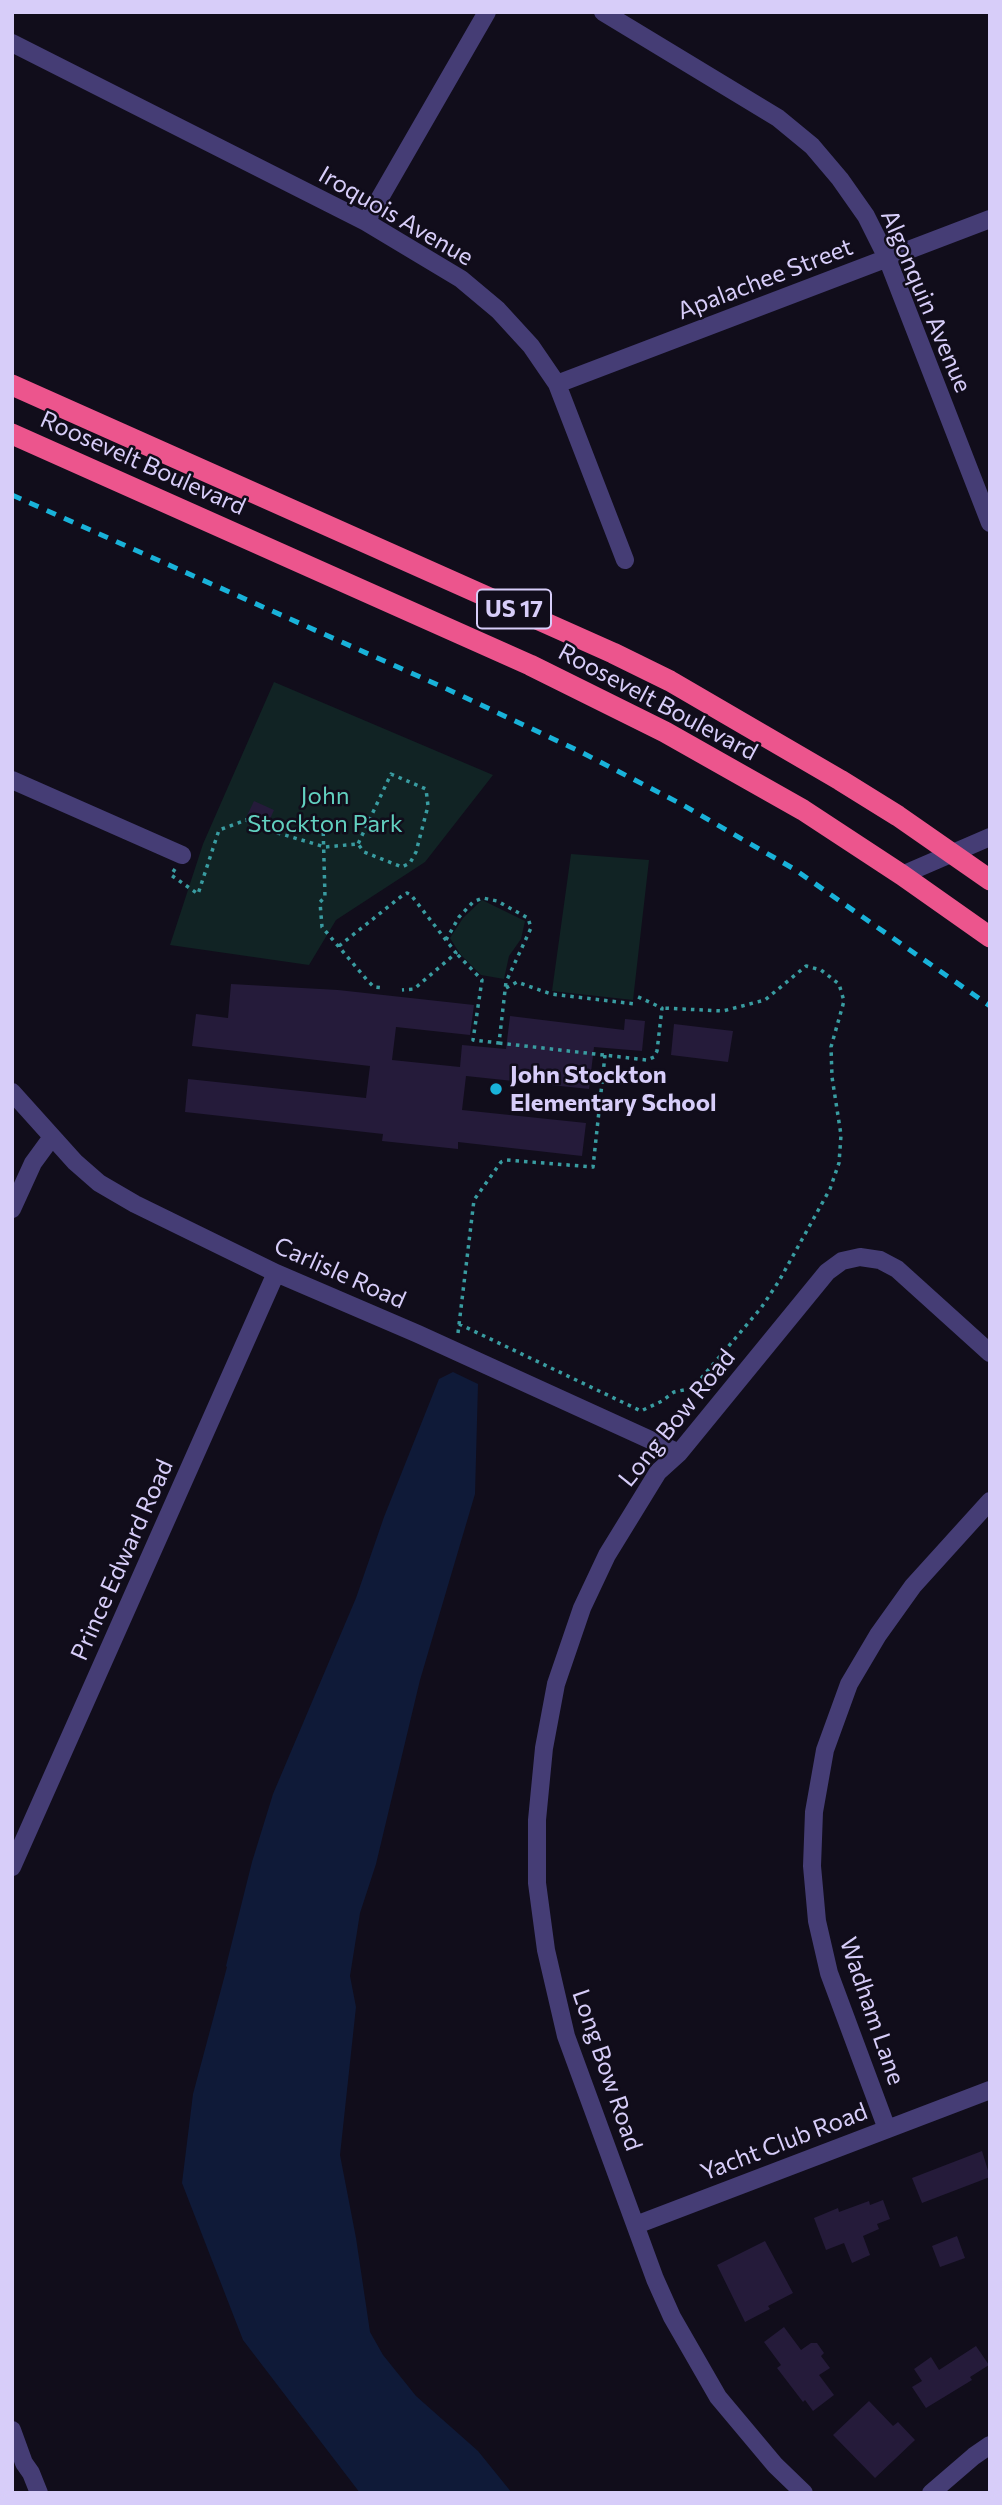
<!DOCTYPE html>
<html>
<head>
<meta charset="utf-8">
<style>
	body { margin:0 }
	#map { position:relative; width:1002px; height:2505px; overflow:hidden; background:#110d1b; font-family:Commissioner,sans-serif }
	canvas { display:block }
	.frame { position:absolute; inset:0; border:14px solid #d7cdf9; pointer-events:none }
</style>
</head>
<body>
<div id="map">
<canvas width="1002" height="2505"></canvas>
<div class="frame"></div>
</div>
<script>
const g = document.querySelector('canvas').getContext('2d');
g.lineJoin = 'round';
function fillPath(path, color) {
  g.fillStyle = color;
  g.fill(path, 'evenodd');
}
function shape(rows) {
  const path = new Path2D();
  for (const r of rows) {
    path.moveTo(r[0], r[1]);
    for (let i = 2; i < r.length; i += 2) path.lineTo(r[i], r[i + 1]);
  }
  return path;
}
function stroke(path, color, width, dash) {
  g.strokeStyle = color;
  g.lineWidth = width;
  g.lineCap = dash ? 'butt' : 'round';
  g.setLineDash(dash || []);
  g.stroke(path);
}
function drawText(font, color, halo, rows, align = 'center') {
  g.font = font + ' Commissioner,sans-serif';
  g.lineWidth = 5;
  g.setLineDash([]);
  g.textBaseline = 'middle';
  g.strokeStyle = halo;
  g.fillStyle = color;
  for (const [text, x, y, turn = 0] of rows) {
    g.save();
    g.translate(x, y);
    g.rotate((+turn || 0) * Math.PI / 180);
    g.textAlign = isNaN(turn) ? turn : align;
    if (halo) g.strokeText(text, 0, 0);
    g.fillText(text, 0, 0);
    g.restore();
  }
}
fillPath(shape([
	[274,682,493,775,425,862,336,920,309,965,170,945,203,844],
	[571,854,649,860,633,1000,552,991],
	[482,900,525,921,521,939,509,956,504,979,481,975,460,954,450,938,463,918]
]), '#112324');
fillPath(shape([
	[453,1372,478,1384,475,1494,420,1680,376,1864,360,1913,350,1976,356,2007,340,2155,356,2238,370,2332,383,2355,416,2396,478,2451,512,2493,360,2493,243,2340,182,2183,193,2094,227,1967,226,1966,252,1862,273,1794,356,1598,384,1517,439,1379]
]), '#0f1a38');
fillPath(shape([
	[254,801,274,810,266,828,246,818],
	[231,984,338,990,474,1005,470,1035,396,1027,392,1060,460,1067,462,1045,506,1049,510,1016,624,1030,625,1019,645,1021,642,1051,594,1047,589,1089,466,1076,462,1110,586,1123,582,1156,458,1142,458,1149,382,1141,383,1134,185,1112,188,1079,366,1098,370,1066,192,1046,196,1014,228,1018],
	[674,1024,733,1031,728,1062,671,1055],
	[982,2151,990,2177,922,2203,912,2178],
	[883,2200,890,2219,877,2224,879,2229,863,2236,870,2255,852,2263,844,2243,826,2250,814,2218,838,2208,839,2212,869,2201,870,2205],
	[957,2236,965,2258,940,2267,932,2246],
	[765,2241,793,2293,768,2306,770,2309,745,2322,717,2265],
	[784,2327,801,2350,811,2343,817,2343,824,2353,821,2356,830,2368,819,2375,834,2395,813,2411,805,2400,803,2402,777,2368,781,2365,764,2342],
	[976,2346,989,2365,970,2377,972,2380,926,2408,912,2387,922,2381,914,2369,931,2357,939,2370],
	[869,2401,893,2426,898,2422,915,2440,875,2478,833,2435]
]), '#251b3a');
stroke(shape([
	[323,824,325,897,320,902,322,927,367,980,374,987,384,988],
	[175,869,171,875,198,894,219,830,246,820,268,830,325,847,358,844,364,852,402,867,410,863,416,852,428,806,426,789,391,774,358,844],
	[446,940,459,917,473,902,483,898,497,901,528,918,531,928,506,982,499,1043,473,1040,482,980,456,953],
	[339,946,403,895,407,893,411,895,456,953,414,989,402,990],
	[506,988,517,982,551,994,635,1004],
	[499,1043,647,1060,654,1057,657,1051,662,1008,634,995],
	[459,1324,641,1411,662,1401,674,1392,693,1388,761,1308,779,1281,830,1189,839,1163,841,1135,832,1077,831,1047,844,1001,839,984,821,970,806,966,765,1000,723,1011,662,1008],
	[458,1333,474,1200,501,1162,506,1160,593,1167,605,1055]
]), '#399ca1', 3.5, [3.5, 5]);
stroke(shape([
	[603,12,778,118,812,146,840,179,866,216,887,258,990,523],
	[12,43,366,222,461,279,498,310,531,346,557,384,625,560],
	[366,222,487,12],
	[557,384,990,219],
	[12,780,182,855],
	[902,875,990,837],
	[12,1092,75,1162,99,1183,135,1204,276,1273,418,1334,679,1453],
	[12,1209,33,1163,52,1137],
	[12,1867,276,1273],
	[887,2129,829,1973,817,1921,812,1866,814,1812,825,1750,849,1684,878,1635,913,1586,990,1501],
	[636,2225,990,2090],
	[12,2430,24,2463,31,2473,39,2493],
	[804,2493,775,2465,718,2397,672,2317,655,2279,566,2036,546,1950,537,1883,537,1820,544,1748,556,1684,582,1608,607,1555,658,1472,679,1453,827,1272,842,1261,860,1257,880,1260,897,1269,990,1353],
	[931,2493,974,2456,990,2445]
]), '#453d75', 18);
stroke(shape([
	[12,385,613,653,670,681,840,780,898,816,990,880],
	[12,434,530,665,665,732,803,810,902,875,990,937]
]), '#ec558d', 21);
stroke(shape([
	[12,495,447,689,579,751,683,805,794,869,990,1006]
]), '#19b2d9', 5, [10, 9]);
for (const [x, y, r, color] of [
	[496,1089,7,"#19b2d9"]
]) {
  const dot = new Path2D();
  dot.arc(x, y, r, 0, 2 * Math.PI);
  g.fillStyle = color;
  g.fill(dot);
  stroke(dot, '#110d1b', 2.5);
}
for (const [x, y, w] of [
	[514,609,74]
]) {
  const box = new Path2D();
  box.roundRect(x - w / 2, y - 19.5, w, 39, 5);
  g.fillStyle = '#110d1b';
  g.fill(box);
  stroke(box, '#d7cdf9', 2);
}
drawText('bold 23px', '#d7cdf9', null, [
	["US 17",514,609]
]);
drawText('24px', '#d7cdf9', '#110d1b', [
	["Iroquois Avenue",396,216,30],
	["Apalachee Street",765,279,-21],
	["Algonquin Avenue",926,301,67],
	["Roosevelt Boulevard",143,463,24],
	["Roosevelt Boulevard",658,702,28],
	["Carlisle Road",340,1273,24],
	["Long Bow Road",677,1418,-51],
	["Prince Edward Road",122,1560,-66],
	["Wadham Lane",872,2011,71],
	["Long Bow Road",607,2070,71],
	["Yacht Club Road",784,2142,-21]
]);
drawText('24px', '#62d0c0', '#110d1b', [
	["John",325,796],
	["Stockton Park",325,824]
]);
drawText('bold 24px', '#d7cdf9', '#110d1b', [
	["John Stockton",510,1075],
	["Elementary School",510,1103]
], 'left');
</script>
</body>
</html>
